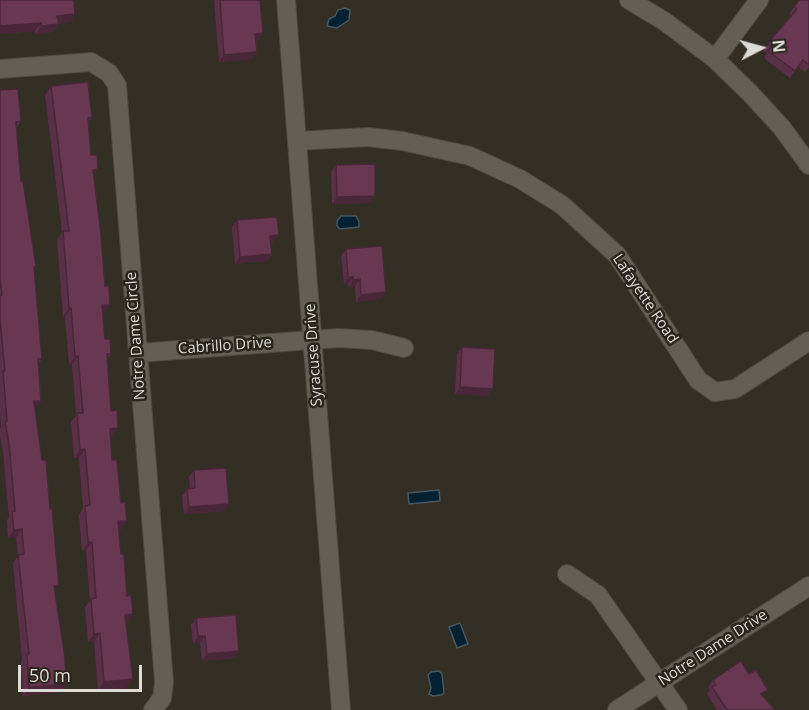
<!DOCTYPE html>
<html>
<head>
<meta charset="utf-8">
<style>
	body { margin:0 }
	#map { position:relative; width:809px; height:710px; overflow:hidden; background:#332f25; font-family:"Open Sans",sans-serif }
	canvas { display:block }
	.north { position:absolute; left:731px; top:18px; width:60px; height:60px; -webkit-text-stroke:4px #29251c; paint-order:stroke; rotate:84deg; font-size:16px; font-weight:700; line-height:24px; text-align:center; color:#dddbd5 }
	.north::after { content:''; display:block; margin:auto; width:21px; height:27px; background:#dddbd5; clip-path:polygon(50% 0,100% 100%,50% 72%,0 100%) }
	.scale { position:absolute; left:18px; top:665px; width:124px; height:27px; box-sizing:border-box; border:3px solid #dddbd5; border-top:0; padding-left:8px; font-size:18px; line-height:21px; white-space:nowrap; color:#dddbd5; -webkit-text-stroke:4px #29251c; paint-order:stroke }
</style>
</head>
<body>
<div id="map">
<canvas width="809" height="710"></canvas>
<div class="north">N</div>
<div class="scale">50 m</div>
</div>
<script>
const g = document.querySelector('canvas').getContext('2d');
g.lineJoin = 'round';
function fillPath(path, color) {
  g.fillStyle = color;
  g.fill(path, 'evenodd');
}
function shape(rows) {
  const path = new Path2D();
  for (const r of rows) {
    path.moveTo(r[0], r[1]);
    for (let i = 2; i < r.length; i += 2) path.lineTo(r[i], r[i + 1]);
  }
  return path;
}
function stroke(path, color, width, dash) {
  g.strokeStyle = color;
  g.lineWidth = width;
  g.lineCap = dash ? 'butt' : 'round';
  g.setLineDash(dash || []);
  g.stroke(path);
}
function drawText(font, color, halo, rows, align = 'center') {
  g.font = font + ' "Open Sans",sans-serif';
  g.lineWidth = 5;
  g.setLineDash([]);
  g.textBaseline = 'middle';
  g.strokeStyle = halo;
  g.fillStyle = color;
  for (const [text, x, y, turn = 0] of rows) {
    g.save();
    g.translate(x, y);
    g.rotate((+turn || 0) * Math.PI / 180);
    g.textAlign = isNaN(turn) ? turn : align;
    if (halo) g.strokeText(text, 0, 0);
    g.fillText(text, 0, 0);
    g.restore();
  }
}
const water = shape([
	[345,8,350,10,349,20,337,28,327,26,329,19,335,16,338,10,345,8],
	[341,216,356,216,359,222,359,227,340,229,337,226,337,221,341,216],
	[439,490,440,501,409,504,408,493,439,490],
	[460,623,468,644,457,648,449,627,460,623],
	[439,671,442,674,444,693,441,695,433,696,429,694,431,688,428,675,431,672,439,671]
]);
fillPath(water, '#032131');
stroke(water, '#445962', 1.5);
const minor = shape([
	[286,0,341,710],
	[629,0,664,21,715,59,750,93,782,128,809,165],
	[715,59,759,0],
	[0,69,91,62,109,73,117,85,164,682,162,698,153,710],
	[297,141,368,137,402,141,470,156,520,179,562,205,617,255,698,380,715,392,735,389,809,341],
	[138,353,338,338,372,340,404,348],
	[567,574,598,595,678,710],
	[617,710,809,586]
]);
stroke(minor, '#4d4a42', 20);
stroke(minor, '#635f54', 18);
fillPath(shape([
	[214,0,260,0,263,33,258,40,256,40,257,52,252,59,219,62],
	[799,0,809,0,809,67,805,72,798,67,790,78,764,58,767,53,763,51,791,15,789,14],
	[75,14,70,22,59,24,53,32,36,34,35,31,0,34],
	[51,86,92,117,88,122,91,155,98,169,93,176,103,314,105,339,111,354,107,359,112,437,111,437,112,460,121,503,127,521,121,529,119,530,121,554,127,596,133,614,127,622,126,623,126,688,98,690,94,642,88,642,85,607,90,601,86,550,82,551,79,515,83,508,79,458,74,458,71,422,76,415,72,365,69,365,65,317,63,317,57,240,62,232,45,95],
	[0,90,21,121,16,128,21,181,36,266,34,270,42,359,38,364,35,409,55,591,67,684,61,692,23,696,21,662,22,660,13,563,18,556,16,538,8,538,7,520,9,517,3,453,0,436,0,429,1,427,0,412],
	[336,165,370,203,332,204,331,172],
	[237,220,274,242,271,243,272,254,267,261,235,264,232,227],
	[346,249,386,292,381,299,356,302,355,286,348,287,348,284,344,284,341,256],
	[462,347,488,396,455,394,457,354],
	[194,470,229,504,224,511,184,514,182,496,187,489,190,489,189,477],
	[196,618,239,651,234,658,202,661,200,643,193,643,191,625],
	[713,680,763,697,775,710,717,710,707,694,710,690,708,687]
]), '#593047');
fillPath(shape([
	[75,14,70,22,52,25,57,16],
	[41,23,35,31,0,34,0,26],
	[59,24,53,32,36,34,41,26],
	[263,33,258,40,250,41,255,34],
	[257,52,252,59,219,62,224,55],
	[98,169,92,178,93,170],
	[375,196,370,203,332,204,337,197],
	[279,235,274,242,266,243,270,236],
	[272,254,267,261,235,264,240,257],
	[348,277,353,277,348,284,344,284],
	[360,279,355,286,348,287,353,280],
	[386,292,381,299,356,302,361,295],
	[102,305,110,305,104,314,96,314],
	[69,308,71,308,65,317,63,317],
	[78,356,72,365,69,365,75,357],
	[460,387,493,389,488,396,455,394],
	[34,401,41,401,35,409],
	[118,428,112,437,104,438,110,429],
	[85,449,79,458,74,458,80,450],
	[229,504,224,511,184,514,189,507],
	[118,521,127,521,121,529,112,530],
	[22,529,16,538,8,538,14,530],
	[88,542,92,542,86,550,82,551],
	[133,614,127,622,118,623,125,615],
	[100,633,94,642,88,642,94,634],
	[198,636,205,636,200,643,193,643],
	[239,651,234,658,202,661,207,654],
	[133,679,126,688,98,690,104,682],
	[67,684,61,692,23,696,29,687]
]), '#492739');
const building = shape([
	[0,0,74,0,75,14,57,16,59,24,41,26,41,23,0,26,0,0],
	[220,0,260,0,263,33,255,34,257,52,224,55,220,0],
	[799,0,809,0,809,65,803,60,795,71,768,51,772,46,768,43,797,9,794,7,799,0],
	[88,82,92,117,88,118,91,155,97,155,98,169,93,170,101,234,105,286,109,286,110,305,102,305,105,339,110,339,111,354,107,354,111,411,117,410,118,428,110,429,112,460,117,460,121,503,125,502,127,521,118,521,121,554,124,554,127,596,131,595,133,614,125,615,133,679,104,682,100,633,94,634,91,599,96,598,92,542,88,542,85,506,90,505,85,449,80,450,77,413,83,413,78,356,75,357,71,308,69,308,63,231,69,231,51,86,88,82],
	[18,89,21,121,16,122,21,181,23,181,36,266,34,267,42,359,38,359,41,401,34,401,42,460,46,460,50,509,52,508,59,585,54,586,64,651,67,684,29,687,27,654,29,654,18,555,24,554,22,529,14,530,12,512,15,511,9,444,5,422,7,421,3,371,5,371,0,320,0,295,2,295,0,279,0,90,18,89],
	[375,164,375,196,337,197,336,165,375,164],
	[277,217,279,235,270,236,272,254,240,257,237,220,277,217],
	[382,246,386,292,361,295,360,279,353,280,353,277,348,277,346,249,382,246],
	[462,347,495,349,493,389,460,387,462,347],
	[226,468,229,504,189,507,187,489,195,488,194,470,226,468],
	[236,615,239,651,207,654,205,636,198,636,196,618,236,615],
	[741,661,749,674,756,670,768,690,761,694,775,710,727,710,712,687,716,685,713,680,741,661]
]);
fillPath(building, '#683852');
stroke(building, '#492739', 1.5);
drawText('15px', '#dddbd5', '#29251c', [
	["Lafayette Road",645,299,56],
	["Notre Dame Circle",136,336,-94],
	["Cabrillo Drive",225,346,-4],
	["Syracuse Drive",314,355,-94],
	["Notre Dame Drive",713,648,-33]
]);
</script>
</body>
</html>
